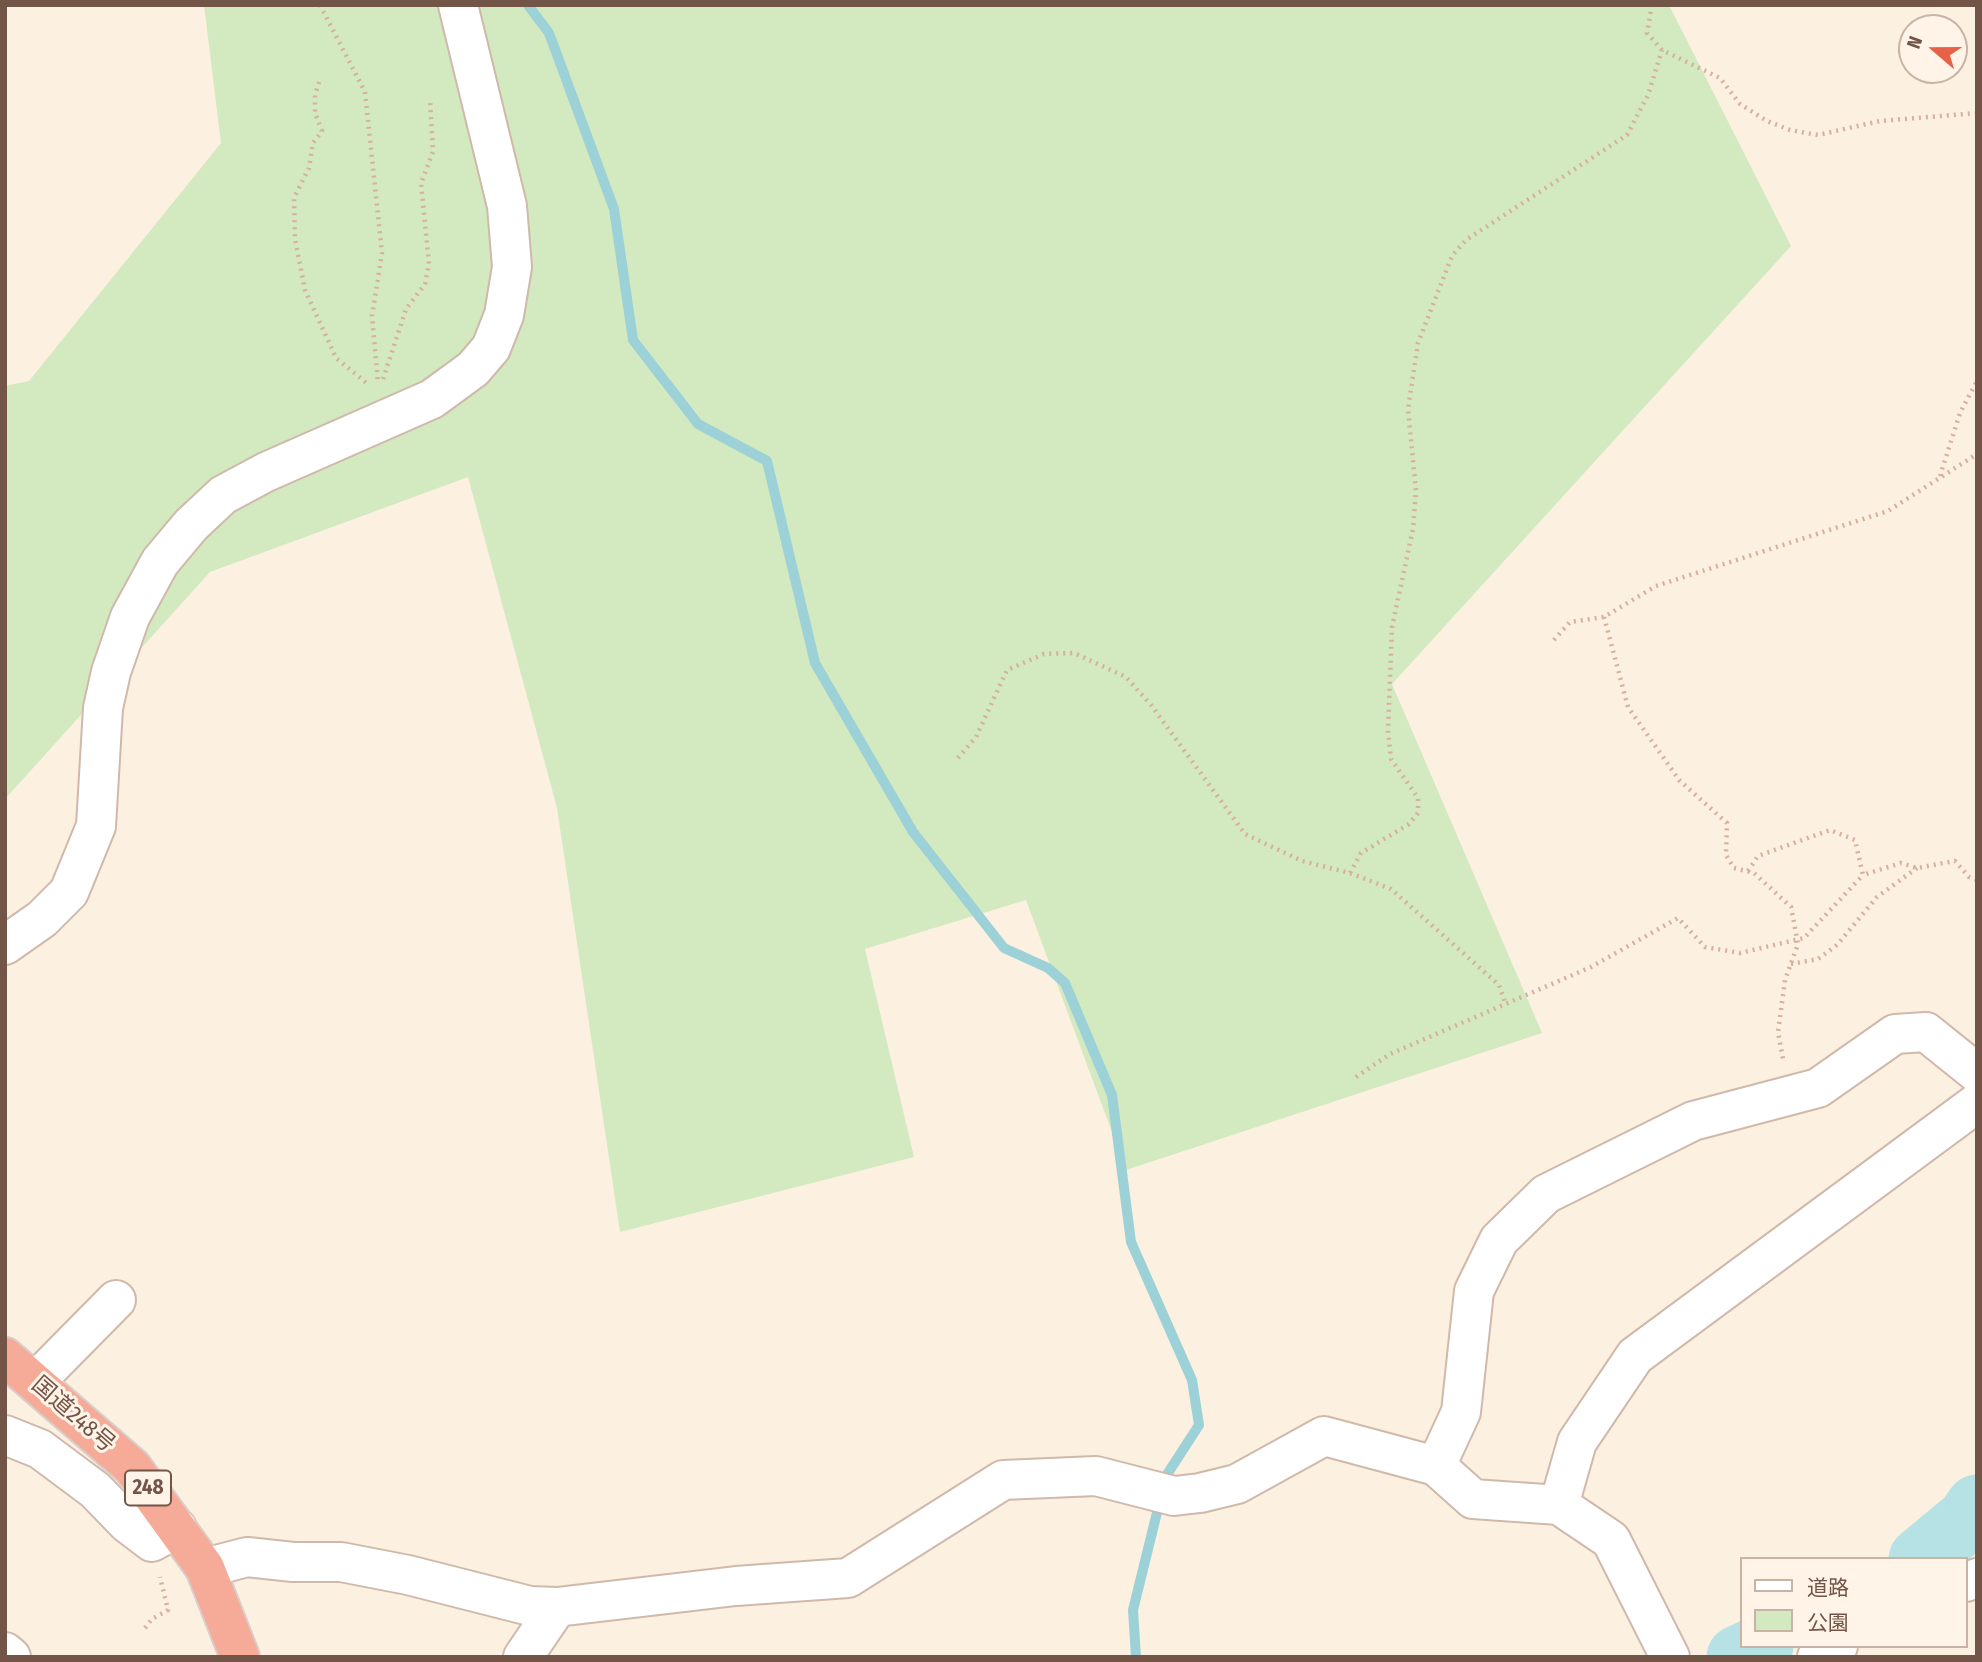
<!DOCTYPE html>
<html>
<head>
<meta charset="utf-8">
<style>
	body { margin:0 }
	#map { position:relative; width:1982px; height:1662px; overflow:hidden; background:#fcf0e1; font-family:"Fira Sans Condensed","Noto Sans JP",sans-serif }
	canvas { display:block }
	.frame { position:absolute; inset:0; border:7px solid #735548; pointer-events:none }
	.legend { position:absolute; left:1740px; top:1557px; width:228px; height:91px; box-sizing:border-box; background:#fff4e7; border:2px solid #c7b4a7; margin:0; padding:9px 12px; list-style:none; font-size:21px; color:#735548 }
	.legend li { display:flex; align-items:center; gap:14px; height:35px }
	.legend b { width:35px; border:2px solid #c7b4a7 }
	.north { position:absolute; left:1898px; top:14px; width:70px; height:70px; box-sizing:border-box; background:#fff4e7; border:2px solid #c7b4a7; border-radius:50%; rotate:290deg; font-size:19px; font-weight:700; line-height:28px; text-align:center; color:#735548 }
	.north::after { content:''; display:block; margin:auto; width:24px; height:32px; background:#e66146; clip-path:polygon(50% 0,100% 100%,50% 72%,0 100%) }
</style>
</head>
<body>
<div id="map">
<canvas width="1982" height="1662"></canvas>
<div class="frame"></div>
<ul class="legend">
<li><b style="height:9px;background:#fff"></b>道路</li>
<li><b style="height:19px;background:#d3e9c0"></b>公園</li>
</ul>
<div class="north">N</div>
</div>
<script>
const g = document.querySelector('canvas').getContext('2d');
g.lineJoin = 'round';
function fillPath(path, color) {
  g.fillStyle = color;
  g.fill(path, 'evenodd');
}
function shape(rows) {
  const path = new Path2D();
  for (const r of rows) {
    path.moveTo(r[0], r[1]);
    for (let i = 2; i < r.length; i += 2) path.lineTo(r[i], r[i + 1]);
  }
  return path;
}
function stroke(path, color, width, dash) {
  g.strokeStyle = color;
  g.lineWidth = width;
  g.lineCap = dash ? 'butt' : 'round';
  g.setLineDash(dash || []);
  g.stroke(path);
}
function drawText(font, color, halo, rows, align = 'center') {
  g.font = font + ' "Fira Sans Condensed","Noto Sans JP",sans-serif';
  g.lineWidth = 6;
  g.setLineDash([]);
  g.textBaseline = 'middle';
  g.strokeStyle = halo;
  g.fillStyle = color;
  for (const [text, x, y, turn = 0] of rows) {
    g.save();
    g.translate(x, y);
    g.rotate((+turn || 0) * Math.PI / 180);
    g.textAlign = isNaN(turn) ? turn : align;
    if (halo) g.strokeText(text, 0, 0);
    g.fillText(text, 0, 0);
    g.restore();
  }
}
fillPath(shape([
	[204,5,1669,5,1791,246,1392,684,1542,1033,1126,1170,1026,900,865,949,914,1157,620,1232,557,808,468,477,210,572,5,799,5,386,29,381,221,143]
]), '#d3e9c0');
stroke(shape([
	[528,5,549,33,614,209,633,340,698,424,767,461,815,663,913,832,1004,948,1048,968,1065,983,1112,1095,1131,1242,1192,1380,1199,1425,1166,1476,1133,1610,1136,1657]
]), '#9cd1d7', 10);
stroke(shape([
	[1920,1559,1968,1519,1977,1506],
	[1738,1657,1762,1646]
]), '#b6e1e5', 63);
const street = shape([
	[5,945,42,919,69,892,96,826,103,708,111,672,130,617,160,562,191,525,223,495,266,472,432,399,473,369,491,348,504,315,512,267,507,206,458,5],
	[36,1381,116,1300],
	[5,1435,40,1449,95,1490,127,1523,152,1542,177,1528],
	[1436,1466,1461,1412,1474,1291,1499,1240,1546,1194,1693,1121,1818,1088,1895,1034,1926,1032,1977,1073],
	[1559,1505,1577,1442,1635,1356,1977,1103],
	[205,1568,247,1557,293,1562,341,1562,408,1575,530,1606,557,1607,736,1586,848,1578,1003,1480,1096,1476,1174,1496,1200,1493,1237,1484,1324,1436,1436,1466,1473,1499,1559,1505,1611,1540,1670,1657],
	[1966,1582,1977,1578],
	[5,1652,11,1657],
	[523,1657,557,1607],
	[1817,1657,1838,1646]
]);
const highway = shape([
	[5,1357,132,1467,205,1568,240,1657]
]);
stroke(street, '#cfb9ab', 42);
stroke(highway, '#d8cfcc', 42);
stroke(shape([
	[320,5,365,92,382,253,372,316,378,383],
	[1652,5,1647,33,1662,50,1720,78,1740,104,1767,121,1790,130,1818,135,1880,121,1977,113],
	[319,82,315,95,315,113,322,131,313,143,309,168,294,198,295,239,305,290,336,358,369,385],
	[383,379,406,309,425,284,429,264,421,183,433,152,430,100],
	[1940,476,1960,413,1977,381],
	[1604,617,1628,707,1679,780,1727,823,1726,855,1734,868,1754,873,1791,907,1798,944,1785,980,1778,1032,1783,1059],
	[1554,640,1570,622,1604,617,1656,586,1888,511,1977,454],
	[958,758,976,737,1007,670,1044,654,1074,653,1126,677,1151,705,1245,834,1302,861,1350,873,1391,889,1499,985,1506,1005],
	[1748,871,1758,856,1830,830,1855,840,1863,875,1901,863,1917,868,1955,861,1969,877,1977,880],
	[1350,873,1361,853,1409,824,1418,813,1418,798,1391,759,1388,731,1392,627,1413,529,1416,491,1408,409,1418,343,1452,256,1466,240,1627,135,1648,95,1662,50],
	[1791,964,1818,959,1837,945,1877,897,1917,868],
	[1356,1077,1390,1054,1591,967,1678,918,1705,947,1740,953,1804,938,1863,875],
	[145,1628,152,1619,168,1610,160,1577]
]), '#d6b09c', 4.5, [2, 5]);
stroke(street, '#fff', 38);
stroke(highway, '#f6ab98', 38);
for (const [x, y, w] of [
	[148,1488,46]
]) {
  const box = new Path2D();
  box.roundRect(x - w / 2, y - 17.5, w, 35, 5);
  g.fillStyle = '#fff4e7';
  g.fill(box);
  stroke(box, '#735548', 2);
}
drawText('bold 21px', '#735548', null, [
	["248",148,1488]
]);
drawText('23px', '#735548', '#fff4e7', [
	["国道248号",73,1415,41]
]);
</script>
</body>
</html>
